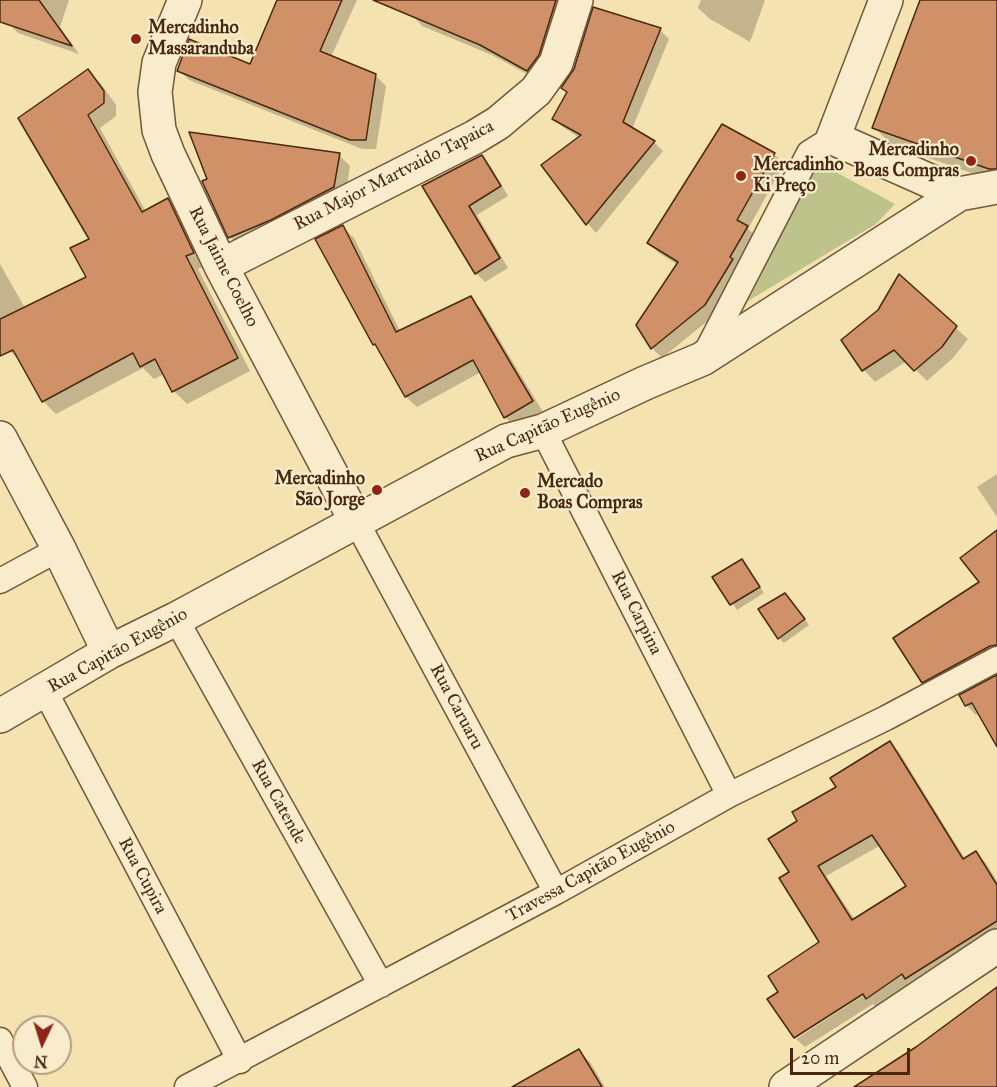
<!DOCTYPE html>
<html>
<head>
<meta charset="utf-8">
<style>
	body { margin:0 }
	#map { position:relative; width:997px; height:1087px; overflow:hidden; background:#f5e2b1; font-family:"IM FELL Great Primer",serif }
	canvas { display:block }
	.north { position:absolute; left:12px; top:1015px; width:60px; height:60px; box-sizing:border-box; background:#f8eccc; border:2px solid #b29e80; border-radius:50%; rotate:184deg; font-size:16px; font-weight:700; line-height:24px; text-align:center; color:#48290f }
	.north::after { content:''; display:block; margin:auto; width:21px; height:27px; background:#8f2418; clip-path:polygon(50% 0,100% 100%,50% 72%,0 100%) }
	.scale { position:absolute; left:790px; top:1048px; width:120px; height:27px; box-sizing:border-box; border:3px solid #48290f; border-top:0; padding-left:8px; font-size:18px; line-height:21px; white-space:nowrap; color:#48290f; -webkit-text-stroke:4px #f8eccc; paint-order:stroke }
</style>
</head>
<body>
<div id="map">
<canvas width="997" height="1087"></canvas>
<div class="north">N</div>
<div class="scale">20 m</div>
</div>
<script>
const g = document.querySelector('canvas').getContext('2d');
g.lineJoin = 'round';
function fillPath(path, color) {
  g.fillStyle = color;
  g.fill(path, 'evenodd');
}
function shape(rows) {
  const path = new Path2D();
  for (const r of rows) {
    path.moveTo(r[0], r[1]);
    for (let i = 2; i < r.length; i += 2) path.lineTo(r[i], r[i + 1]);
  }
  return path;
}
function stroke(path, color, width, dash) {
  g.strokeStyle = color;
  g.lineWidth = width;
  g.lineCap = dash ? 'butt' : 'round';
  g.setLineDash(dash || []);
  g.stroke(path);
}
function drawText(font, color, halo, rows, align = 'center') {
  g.font = font + ' "IM FELL Great Primer",serif';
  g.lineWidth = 4.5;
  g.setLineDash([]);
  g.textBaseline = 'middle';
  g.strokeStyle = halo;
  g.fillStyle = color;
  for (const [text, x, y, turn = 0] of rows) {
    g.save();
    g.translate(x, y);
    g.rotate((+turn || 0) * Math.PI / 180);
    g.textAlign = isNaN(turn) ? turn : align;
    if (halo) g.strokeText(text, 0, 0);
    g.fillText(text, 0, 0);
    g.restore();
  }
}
fillPath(shape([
	[817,162,895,204,876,224,748,301]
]), '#bdc38a');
fillPath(shape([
	[16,0,69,0,60,27,79,54,18,33,8,23],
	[302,0,357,0,331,57,375,75,386,86,376,149,362,149,189,80,179,70,251,66],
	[419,0,570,0,538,80,492,55,422,26,412,15],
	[701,0,765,0,750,42,710,19,698,8],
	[922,0,997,0,997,182,892,145,874,127],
	[660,30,669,39,632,129,654,142,663,151,596,233,588,224,544,166,580,138,563,127,554,118,568,94,563,88],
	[88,71,101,84,116,105,116,116,100,128,146,212,168,200,181,213,206,266,198,269,250,371,187,404,174,391,165,374,154,379,143,368,56,414,43,401,22,363,10,351,0,333,0,264,25,308,88,277,91,239,20,119],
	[774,154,784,164,748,229,757,237,715,315,662,358,652,348,638,325,678,265,659,253,649,243],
	[339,155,350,166,345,199,241,248,230,237],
	[481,157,490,165,508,196,477,215,508,268,485,282,476,273,424,187],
	[343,227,354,238,400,331,470,298,481,309,543,412,516,428,505,417,481,372,417,407,406,397,380,350,374,344],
	[899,276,968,339,953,358,927,381,907,361,875,382,864,370,843,340,879,311],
	[997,474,997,517,977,487],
	[997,531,997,657,932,691,923,682,981,582],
	[742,560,764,593,737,610,715,577],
	[790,600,809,625,784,643,779,638],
	[997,677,997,727,979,712,976,715,967,706,961,696],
	[889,742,899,752,965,859,976,853,986,863,997,881,997,937,877,1008,873,1004,805,1047,796,1039,870,991,780,992,821,943,791,872,800,821],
	[881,845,908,887,855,920,826,876],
	[578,1051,590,1062,605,1087,561,1087]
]), '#0003');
const building = shape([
	[0,0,39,0,72,46,0,22,0,0],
	[277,0,342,0,320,51,376,74,366,140,350,140,177,71,189,39,250,64,277,0],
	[373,0,556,0,539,55,527,71,480,45,373,0],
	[920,0,997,0,997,169,989,169,872,128,920,0],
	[593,7,661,28,623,122,655,141,586,225,541,165,581,135,552,119,567,92,561,88,574,69,593,7],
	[88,69,104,91,104,103,88,115,142,212,168,198,194,253,186,256,238,358,172,392,155,359,140,367,133,353,42,402,13,350,0,356,0,319,86,277,70,248,89,239,18,118,88,69],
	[722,124,775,153,737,220,748,226,730,257,733,259,705,305,651,349,636,325,678,262,647,243,722,124],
	[189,132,340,153,334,187,271,220,228,238,202,181,207,179,189,132],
	[482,155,501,186,469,206,500,258,475,274,422,186,482,155],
	[343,225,396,332,471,296,533,401,504,418,473,360,405,397,375,344,373,345,315,239,343,225],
	[899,274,957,326,942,347,914,371,894,350,862,371,841,340,878,310,899,274],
	[997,530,997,645,990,646,922,683,893,638,979,582,960,558,997,530],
	[742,559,760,587,730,605,712,577,742,559],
	[785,593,805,619,778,639,758,609,785,593],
	[997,675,997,747,972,703,965,706,959,695,997,675],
	[890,741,963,859,976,851,997,885,997,921,905,979,902,974,866,999,863,994,794,1038,767,999,778,992,768,976,819,942,779,878,789,872,768,839,797,821,792,812,836,787,830,778,890,741],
	[872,835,906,886,852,920,818,866,872,835],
	[997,987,997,1087,854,1087,916,1047,997,987],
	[579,1049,602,1087,512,1087,579,1049]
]);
fillPath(building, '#d19168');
stroke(building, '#48290f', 1.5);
const lane = shape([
	[703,358,809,153,833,138],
	[543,431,729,795],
	[356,521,556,892],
	[0,581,59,549],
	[176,619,381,985],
	[45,691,240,1061],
	[0,1040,25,1087],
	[187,1087,556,892,729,795,886,718,997,659]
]);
const street = shape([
	[185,0,159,63,155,92,159,130,168,154,221,266,356,521],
	[886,0,833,138,959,194],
	[221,266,475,137,498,123,536,91,556,63,576,0],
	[0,438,59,549,109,652],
	[0,716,109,652,176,619,506,441,543,431,645,383,702,359,959,194,997,187],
	[786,1087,997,946]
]);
stroke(lane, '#735738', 27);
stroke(street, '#735738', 36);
stroke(lane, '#f8eccc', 24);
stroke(street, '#f8eccc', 33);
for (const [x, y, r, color] of [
	[136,39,6,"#8f2418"],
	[971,161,6,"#8f2418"],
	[741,176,6,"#8f2418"],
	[377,490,6,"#8f2418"],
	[525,493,6,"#8f2418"]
]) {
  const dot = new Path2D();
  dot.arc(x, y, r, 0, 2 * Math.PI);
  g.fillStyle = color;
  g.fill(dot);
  stroke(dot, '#f8eccc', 2);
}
drawText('bold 18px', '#48290f', '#f8eccc', [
	["Mercadinho",148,29],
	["Massaranduba",148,50],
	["Mercadinho",959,151,"right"],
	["Boas Compras",959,172,"right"],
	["Mercadinho",753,166],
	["Ki Preço",753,187],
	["Mercadinho",365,480,"right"],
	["São Jorge",365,501,"right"],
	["Mercado",537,483],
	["Boas Compras",537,504]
], 'left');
drawText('18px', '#48290f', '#f8eccc', [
	["Rua Major Martvaido Tapaica",394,176,-27],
	["Rua Jaime Coelho",223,267,63],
	["Rua Capitão Eugênio",548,426,-24],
	["Rua Carpina",636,613,63],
	["Rua Capitão Eugênio",118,651,-29],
	["Rua Caruaru",456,707,62],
	["Rua Catende",278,802,61],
	["Travessa Capitão Eugênio",591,872,-29],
	["Rua Cupira",142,876,62]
]);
</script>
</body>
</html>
